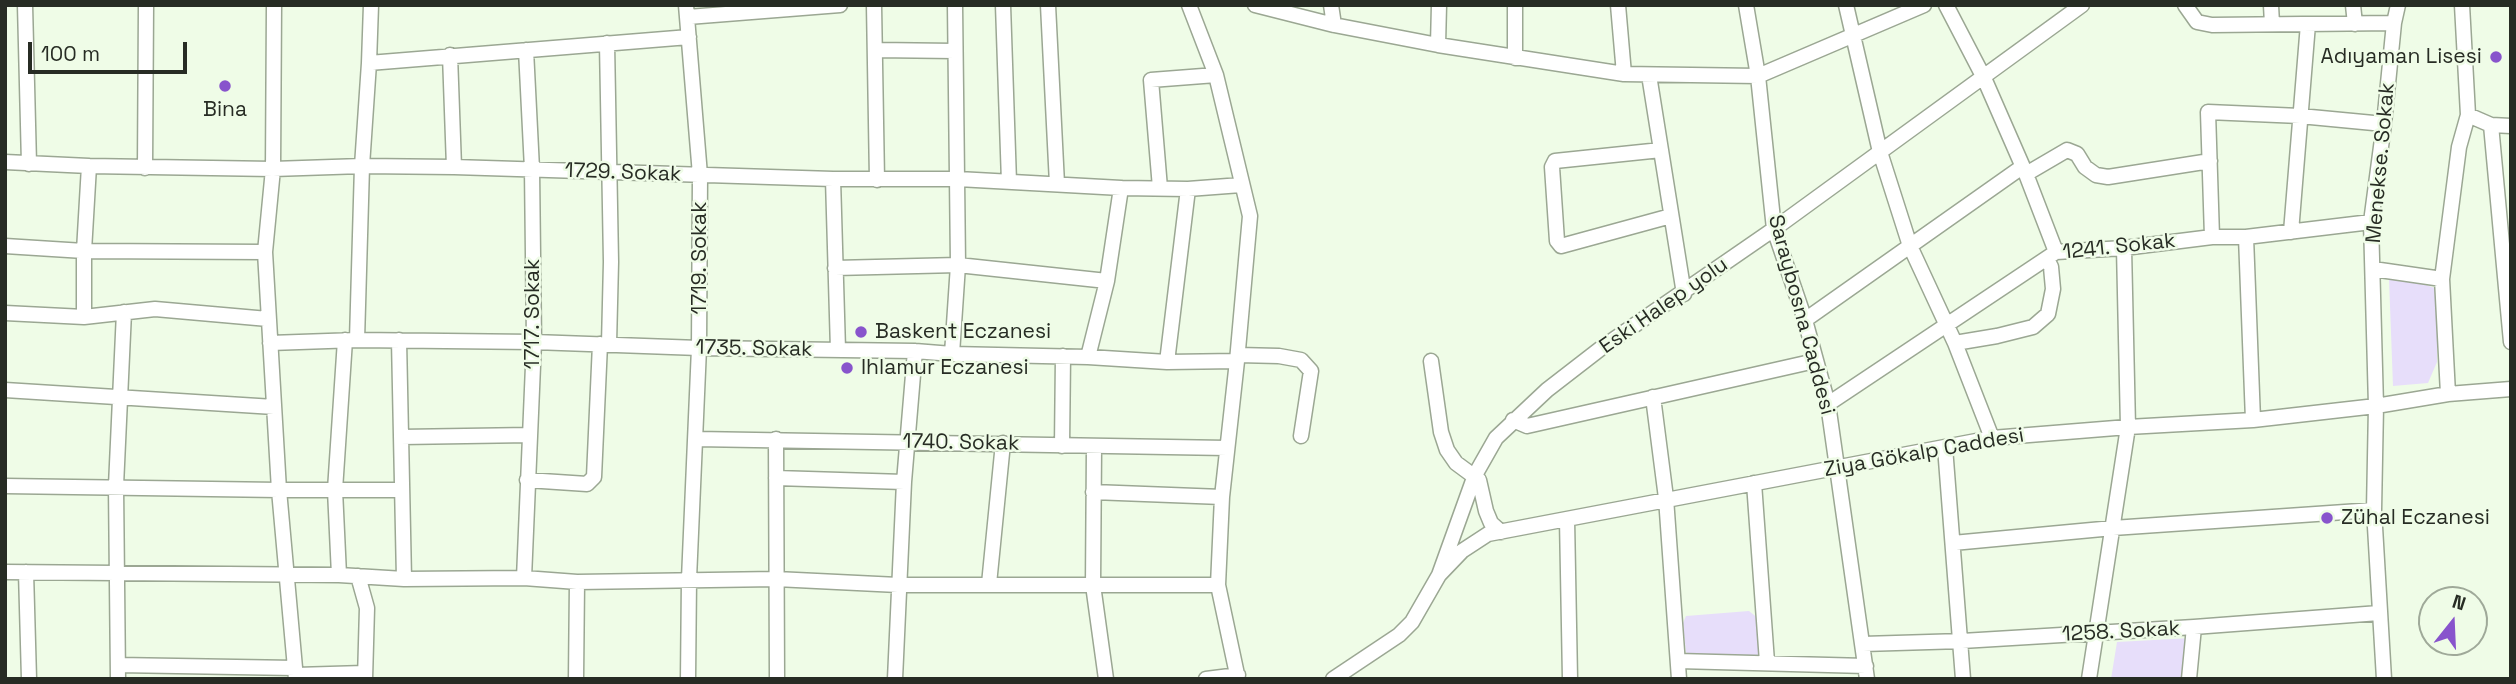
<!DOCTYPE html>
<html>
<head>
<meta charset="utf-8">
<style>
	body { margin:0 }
	#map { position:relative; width:2516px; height:684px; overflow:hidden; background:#effce7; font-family:"Space Grotesk",sans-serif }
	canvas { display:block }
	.frame { position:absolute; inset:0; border:7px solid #272c24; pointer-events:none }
	.north { position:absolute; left:2418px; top:586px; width:70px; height:70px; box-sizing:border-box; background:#effce7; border:2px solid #9fa999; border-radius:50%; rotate:18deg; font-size:19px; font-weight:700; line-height:28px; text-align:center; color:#272c24 }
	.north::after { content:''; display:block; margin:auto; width:24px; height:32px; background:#8854cc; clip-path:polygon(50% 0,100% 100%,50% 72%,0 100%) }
	.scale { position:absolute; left:28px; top:42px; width:159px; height:32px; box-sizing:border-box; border:4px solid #272c24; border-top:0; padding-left:9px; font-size:21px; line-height:24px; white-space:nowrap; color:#272c24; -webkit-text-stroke:5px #effce7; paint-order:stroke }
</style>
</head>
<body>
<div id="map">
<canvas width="2516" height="684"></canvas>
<div class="frame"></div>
<div class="north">N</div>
<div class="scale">100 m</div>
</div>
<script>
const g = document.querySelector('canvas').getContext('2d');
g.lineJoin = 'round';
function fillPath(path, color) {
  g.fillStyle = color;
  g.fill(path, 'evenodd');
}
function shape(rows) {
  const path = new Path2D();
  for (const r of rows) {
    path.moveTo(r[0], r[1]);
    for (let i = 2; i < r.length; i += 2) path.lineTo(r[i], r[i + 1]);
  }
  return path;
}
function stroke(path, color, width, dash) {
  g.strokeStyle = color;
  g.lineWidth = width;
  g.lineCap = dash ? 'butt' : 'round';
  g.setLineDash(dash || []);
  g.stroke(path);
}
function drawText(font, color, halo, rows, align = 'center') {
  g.font = font + ' "Space Grotesk",sans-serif';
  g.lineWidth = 5;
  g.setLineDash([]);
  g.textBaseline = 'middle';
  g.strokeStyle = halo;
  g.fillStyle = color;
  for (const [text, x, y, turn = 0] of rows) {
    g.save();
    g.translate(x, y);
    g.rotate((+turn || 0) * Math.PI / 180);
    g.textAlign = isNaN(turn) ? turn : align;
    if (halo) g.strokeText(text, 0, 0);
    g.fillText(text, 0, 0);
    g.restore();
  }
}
fillPath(shape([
	[2389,279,2416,281,2437,289,2437,362,2428,383,2393,386],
	[1749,611,1759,619,1760,655,1689,655,1686,652,1683,623,1686,616],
	[2191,638,2184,679,2111,679,2117,642]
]), '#e7defa');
const minor = shape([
	[25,5,29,164],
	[274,5,273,169,265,252,279,490,296,679],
	[686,5,700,175,699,348,689,579,688,679],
	[874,5,877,180],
	[1003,5,1009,182],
	[1048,5,1057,184],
	[1189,5,1216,75,1250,216,1237,361,1222,497,1218,585,1238,679],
	[1255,5,1334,25,1438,45,1624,74,1758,76,1924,5],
	[1331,5,1334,25],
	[1618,5,1624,74],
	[1746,5,1758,76,1774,229,1805,320,1828,404,1867,679],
	[1846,5,1880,152,1910,246,1955,343,1992,438],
	[1946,5,1984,78,2026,174,2056,252],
	[2185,5,2197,22,2212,25,2394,23],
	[2271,5,2272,24],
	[2353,5,2355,24],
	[688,17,840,5],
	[607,43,611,262,609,344],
	[1438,45,1439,5],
	[876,50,955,51],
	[450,55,454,167],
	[1515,58,1515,5],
	[369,63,689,37],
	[1649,75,1684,294],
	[2468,115,2491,125,2511,126],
	[2491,125,2511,342],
	[1661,150,1555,161,1552,167,1557,241,1561,246,1671,216],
	[5,162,89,166,273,169,362,166,454,167,833,179,958,179,1121,188,1188,189,1241,185],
	[145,168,146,5],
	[2026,174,2067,150,2077,154,2085,167,2096,175,2108,177,2210,161],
	[833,179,838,350],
	[1160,188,1151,80,1216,75],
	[2291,232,2308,24],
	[2212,237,2208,112,2300,116,2384,124],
	[2246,237,2253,420],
	[5,246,84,251,265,252],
	[835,268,958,265,1107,281],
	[2373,269,2442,279],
	[5,313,84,317,155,309,268,319],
	[84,317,84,251,89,166],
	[1805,320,2022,167],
	[357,340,362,166,369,63,371,5],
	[399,340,404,579],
	[270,343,357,340,534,342,699,348,915,351,952,354,1088,357,1167,362,1237,361],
	[1955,343,1997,336,2033,327,2048,314,2053,289,2051,267,2047,259],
	[952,354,958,265,955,5],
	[1238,355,1279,356,1301,360,1311,371,1301,436],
	[1088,357,1107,281,1121,188],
	[1431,361,1441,432,1447,450,1456,463,1479,480,1486,511,1491,523,1501,532],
	[1167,362,1188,189],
	[5,390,274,407],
	[2448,394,2442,279,2459,147,2468,115,2462,5],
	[1653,397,1666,498,1679,679],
	[1828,404,2056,252,2124,248,2212,237,2246,237,2371,222],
	[1513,420,1527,426,1815,361],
	[401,437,530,435],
	[696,439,1227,448],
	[776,439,777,679],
	[1062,446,1063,356],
	[1094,447,1093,585,1106,679],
	[1945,447,1963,679],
	[776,478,904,482],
	[527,480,587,484,594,477,600,344],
	[1754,483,1767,662],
	[5,486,279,490,401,490],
	[1093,492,1222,497],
	[1567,519,1570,679],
	[1953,543,2113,528,2374,510],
	[5,572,339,575,404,579,524,578,577,582,776,579,898,585,1218,585],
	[26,572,29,679],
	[339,575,335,490,345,340],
	[1439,575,1462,551,1488,534,1992,438,2128,427,2253,420,2376,406,2448,394,2511,389],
	[358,576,367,608,365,679],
	[524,578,534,342,532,169,526,50],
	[989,584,1003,443],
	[1863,644,1962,641,2194,627,2379,613],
	[1678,661,1866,666],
	[118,665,295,668],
	[296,675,364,673],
	[118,679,116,486,124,312],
	[576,679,577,582],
	[895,679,904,482,915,351],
	[1206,679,1238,675],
	[1333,679,1399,635,1412,622,1439,575,1475,475,1496,438,1547,390,1600,349,1774,229,2082,5],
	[2089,679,2128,427,2124,248],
	[2189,679,2194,627],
	[2384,679,2374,510,2376,406,2371,222,2384,124,2394,23,2398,5]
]);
stroke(minor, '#9ba793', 17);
stroke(minor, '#fff', 14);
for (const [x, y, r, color] of [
	[2496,57,7,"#8854cc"],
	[225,86,7,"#8854cc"],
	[861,332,7,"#8854cc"],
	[847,368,7,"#8854cc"],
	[2327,518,7,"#8854cc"]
]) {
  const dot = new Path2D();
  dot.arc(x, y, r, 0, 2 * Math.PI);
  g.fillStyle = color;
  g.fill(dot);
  stroke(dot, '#effce7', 2.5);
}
drawText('21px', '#272c24', '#effce7', [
	["Adıyaman Lisesi",2482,57,"right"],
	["Bina",225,110,"center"],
	["Baskent Eczanesi",875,332],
	["Ihlamur Eczanesi",861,368],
	["Zühal Eczanesi",2341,518]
], 'left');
drawText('21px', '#272c24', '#effce7', [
	["Menekse. Sokak",2381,163,-85],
	["1729. Sokak",623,173,2],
	["1241. Sokak",2119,247,-6],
	["1719. Sokak",700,258,-90],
	["Eski Halep yolu",1664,306,-35],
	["1717. Sokak",533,314,-90],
	["Saraybosna Caddesi",1801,315,75],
	["1735. Sokak",754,349,1],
	["1740. Sokak",961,443,1],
	["Ziya Gökalp Caddesi",1924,453,-10],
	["1258. Sokak",2121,632,-3]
]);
</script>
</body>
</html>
